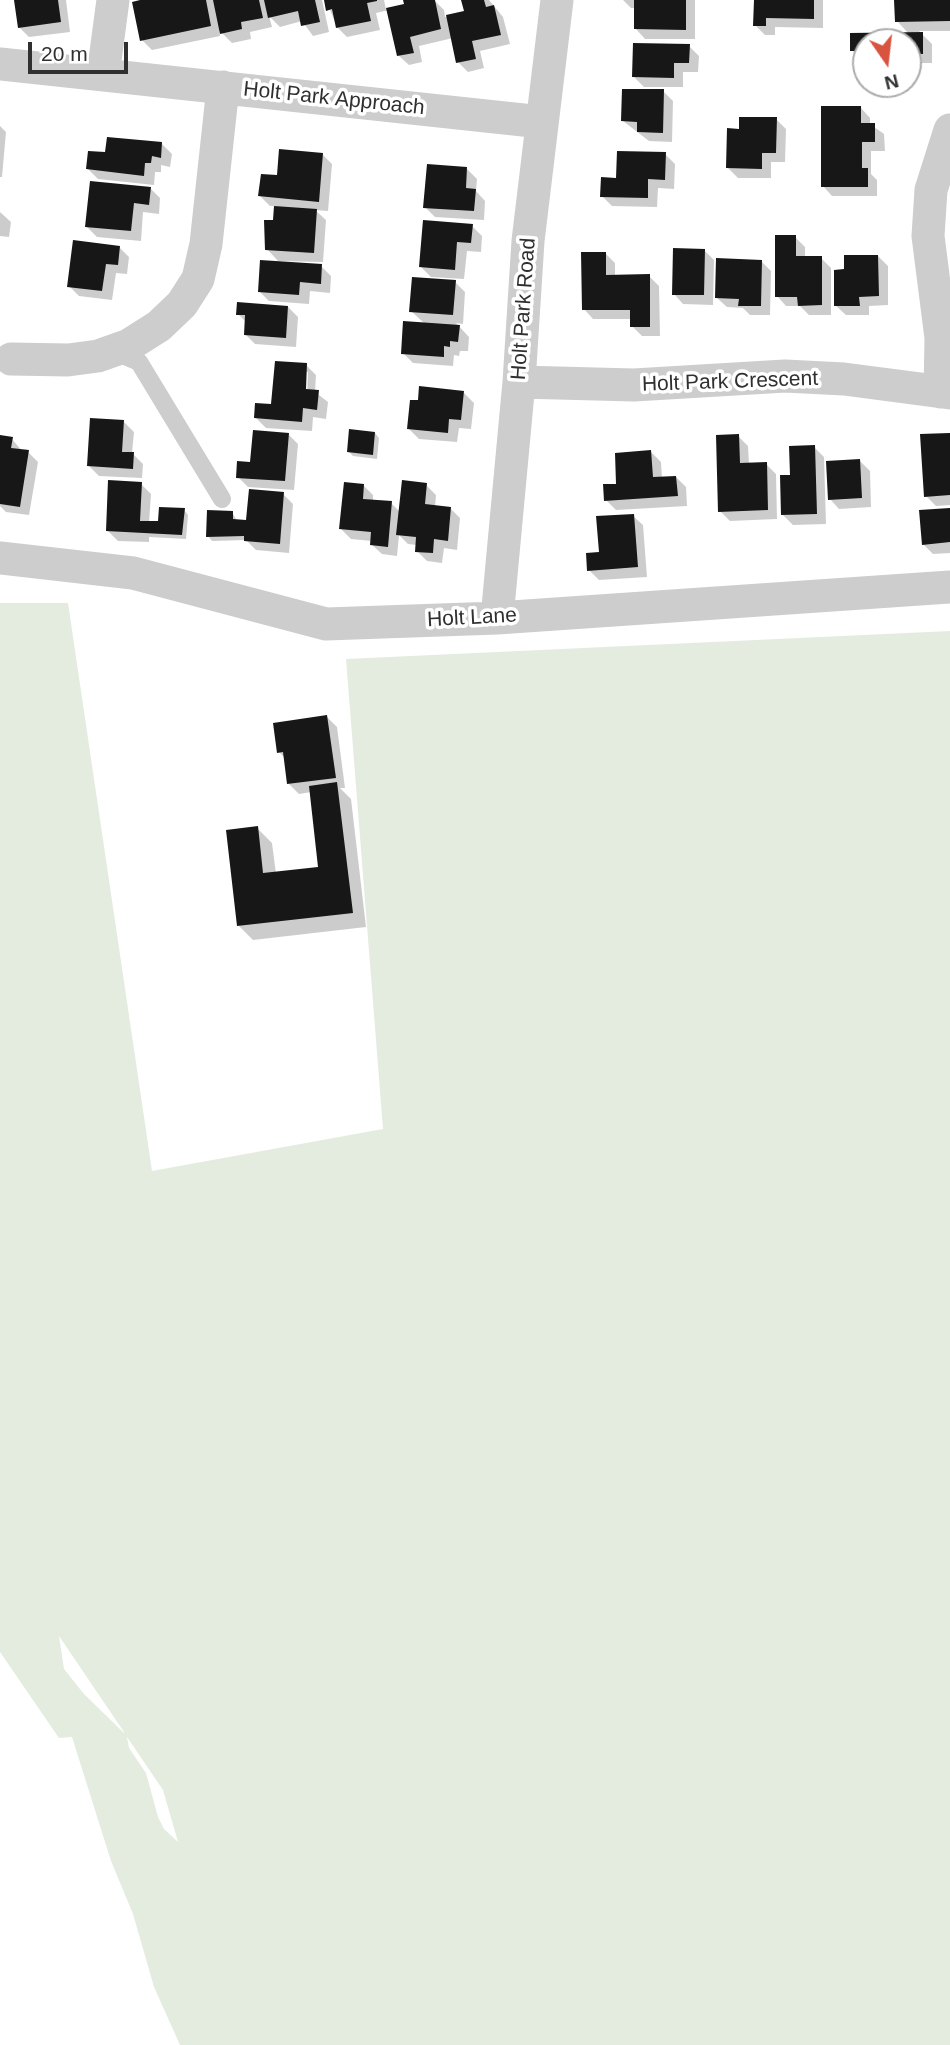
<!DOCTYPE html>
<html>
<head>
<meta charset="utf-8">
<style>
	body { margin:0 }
	#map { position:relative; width:950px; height:2045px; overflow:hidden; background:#fff; font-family:Helvetica,sans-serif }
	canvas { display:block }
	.north { position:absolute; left:852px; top:28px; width:70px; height:70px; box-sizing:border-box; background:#fff; border:2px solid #acacac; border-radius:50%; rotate:166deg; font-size:19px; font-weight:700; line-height:28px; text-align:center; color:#303030 }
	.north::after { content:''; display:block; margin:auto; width:24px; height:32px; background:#d95440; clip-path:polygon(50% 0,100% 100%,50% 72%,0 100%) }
	.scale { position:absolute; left:28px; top:42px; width:100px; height:32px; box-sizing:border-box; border:4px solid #303030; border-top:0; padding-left:9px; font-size:21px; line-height:24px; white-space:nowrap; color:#303030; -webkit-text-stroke:5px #fff; paint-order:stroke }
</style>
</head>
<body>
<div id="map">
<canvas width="950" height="2045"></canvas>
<div class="north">N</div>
<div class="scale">20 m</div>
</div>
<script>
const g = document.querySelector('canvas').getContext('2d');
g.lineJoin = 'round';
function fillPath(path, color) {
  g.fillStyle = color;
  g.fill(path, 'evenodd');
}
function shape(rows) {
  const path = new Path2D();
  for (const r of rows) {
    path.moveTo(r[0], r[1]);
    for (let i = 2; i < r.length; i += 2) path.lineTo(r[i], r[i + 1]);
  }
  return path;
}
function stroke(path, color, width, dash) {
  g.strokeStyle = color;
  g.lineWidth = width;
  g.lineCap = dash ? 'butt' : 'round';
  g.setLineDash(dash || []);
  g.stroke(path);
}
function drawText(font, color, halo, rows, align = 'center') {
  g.font = font + ' Helvetica,sans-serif';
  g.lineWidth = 7;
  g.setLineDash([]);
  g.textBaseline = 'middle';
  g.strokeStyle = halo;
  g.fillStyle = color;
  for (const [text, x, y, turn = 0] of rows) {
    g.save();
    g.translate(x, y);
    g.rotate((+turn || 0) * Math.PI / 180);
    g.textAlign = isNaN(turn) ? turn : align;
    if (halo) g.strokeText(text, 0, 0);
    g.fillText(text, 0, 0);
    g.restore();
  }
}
fillPath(shape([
	[0,603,68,603,152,1171,383,1129,346,659,950,631,950,2045,180,2045,154,1987,133,1914,111,1861,72,1737,59,1738,0,1652],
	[59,1636,124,1732,124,1733,84,1694,64,1669],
	[127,1737,163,1790,178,1842,164,1829,158,1817,146,1773,129,1748]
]), '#e4ecdf');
fillPath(shape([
	[16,0,66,0,70,32,29,37,19,27],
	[149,0,322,0,329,32,313,36,302,21,280,27,269,16,272,27,250,32,251,39,232,43,219,30,220,36,152,50,142,40],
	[326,0,384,0,386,10,406,6,405,0,434,0,444,10,445,17,466,13,463,0,489,0,503,17,510,44,480,51,484,68,468,72,458,62,453,38,419,46,422,62,409,65,399,56,389,10,376,13,380,30,347,37,337,27],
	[623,0,695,0,695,39,645,39,636,29,636,8,631,8],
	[755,0,823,0,823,28,775,27,775,35,765,35,755,25],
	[896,0,950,0,950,31,919,31,932,44,932,63,918,63,918,74,908,74,908,42,866,42,866,60,862,60,852,50,852,35,909,34,897,21],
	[689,46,699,56,698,72,683,72,683,87,644,87,634,77],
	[663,91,673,101,672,142,649,141,623,121],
	[861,108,870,118,870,124,884,134,885,151,871,151,871,174,877,180,877,196,832,196,823,186],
	[776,119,786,129,785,162,771,162,771,178,738,178,728,168,740,130],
	[0,126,6,132,2,177,0,177],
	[162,144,172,154,170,167,161,165,161,172,155,172,154,185,98,179,88,169,107,154],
	[322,154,332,164,328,211,315,210,326,220,323,262,278,261,267,249,276,206,270,206,260,196],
	[665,154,675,164,674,189,658,188,657,207,612,206,602,196,617,180],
	[467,169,477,179,476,191,485,201,484,220,435,217,425,207],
	[150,188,160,198,159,214,143,212,141,241,97,237,87,227],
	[0,212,11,222,9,237,0,236],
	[472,226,482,236,481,252,467,251,464,279,431,277,421,267],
	[795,237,805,247,805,258,821,258,831,268,831,315,809,315,800,306,786,306,777,296],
	[119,247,129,257,127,274,116,273,112,300,79,296,69,286],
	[704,250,714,260,713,305,683,304,674,294],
	[605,253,615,263,615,276,649,276,659,286,660,336,642,336,632,326,632,319,593,319,584,309],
	[878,256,888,266,888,305,869,306,869,315,846,315,836,306,846,271],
	[761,261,771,271,770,315,750,315,743,308,727,307,717,298],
	[321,266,331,276,330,293,310,291,309,304,269,301,259,291],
	[455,282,465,292,463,324,456,323,469,337,468,351,460,351,459,356,454,355,453,366,413,363,403,353,425,324,411,311],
	[288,307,298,317,296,347,255,344,245,334,246,322,238,314],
	[306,365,316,375,315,392,328,402,326,419,313,417,312,431,266,428,256,418,273,406],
	[305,372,308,372,307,398,303,398],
	[464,393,474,403,471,429,459,428,457,442,419,439,409,429],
	[124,422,134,432,132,453,143,464,142,478,99,476,89,466],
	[375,433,379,438,377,459,353,456,349,452],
	[288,434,298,444,294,490,248,487,238,477],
	[950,434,950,505,936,506,926,496],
	[738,436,748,446,749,465,766,464,776,474,777,519,730,521,720,511],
	[0,437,12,439,22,451,28,452,38,462,29,515,6,512,0,506],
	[814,447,824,457,826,524,793,525,783,515,792,476],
	[651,452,661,462,662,479,676,477,686,487,687,506,616,510,606,500],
	[860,461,870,471,871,507,839,509,830,499],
	[141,484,151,494,149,523,160,523,184,510,188,515,186,539,149,537,149,542,118,541,108,531],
	[363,485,373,495,373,501,391,503,400,512,426,485,436,495,435,507,450,508,460,518,457,550,444,548,442,563,427,561,417,551,417,545,408,544,399,535,397,556,382,554,372,545,372,541,351,539,341,529],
	[283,494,293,504,289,553,256,550,246,540,212,541,208,536,232,512,237,521,247,522],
	[950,509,950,553,933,554,923,544],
	[633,516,643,525,647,577,599,580,589,570],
	[327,717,337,727,345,788,340,788,351,799,366,927,253,940,239,926,257,828,272,843,276,874,320,869,311,792,299,794,289,784,286,759,279,752]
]), '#0003');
fillPath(shape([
	[14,0,58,0,61,22,18,28],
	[140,0,206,0,211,26,140,41,132,2],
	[213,0,259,0,263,18,241,22,242,29,220,34],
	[264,0,315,0,320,22,301,26,298,11,268,18],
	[324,0,377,0,377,1,367,3,371,21,336,28,332,9,326,11],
	[403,0,435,0,441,29,410,37,414,53,397,56,386,8,404,4],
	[461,0,484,0,486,7,494,5,501,35,472,41,476,59,456,63,446,15,464,11],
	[634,0,686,0,686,30,634,29],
	[754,0,814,0,814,19,766,18,766,26,753,26],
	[894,0,950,0,950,21,895,22],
	[923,32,923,54,908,54,908,42,866,42,866,51,850,51,850,33],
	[633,43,690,44,689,63,674,63,674,78,632,77],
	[622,89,664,89,663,133,637,132,637,122,621,121],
	[821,106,861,106,861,123,875,123,875,142,862,142,862,168,868,168,868,187,821,187],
	[739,117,777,117,776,153,762,153,762,169,726,168,727,128,739,129],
	[107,137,162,142,161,158,152,156,151,163,145,163,144,176,86,169,88,151,105,152],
	[279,149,323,153,319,202,258,196,261,174,277,175],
	[617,151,666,152,665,180,648,179,648,198,600,197,601,177,616,178],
	[427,164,467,167,466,188,476,189,474,211,423,208],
	[90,181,151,187,149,205,134,203,131,231,85,227],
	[274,206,317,209,314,253,265,250,264,220,273,220],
	[423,220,473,224,471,243,457,242,455,270,419,267],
	[775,235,796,235,796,256,822,256,822,305,798,306,797,297,775,297],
	[73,240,120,246,118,265,106,264,102,291,67,287],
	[673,248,705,249,704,295,672,295],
	[581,252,606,252,606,275,650,274,650,327,630,327,630,310,582,310],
	[844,255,878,255,879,296,859,297,860,306,834,306,834,270,844,269],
	[716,258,762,260,761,306,738,306,739,299,715,298],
	[260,260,322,264,321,284,300,282,299,295,258,292],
	[412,277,456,280,453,315,409,312],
	[237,302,288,306,286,338,244,335,245,315,236,315],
	[403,321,460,325,458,342,450,341,450,347,444,346,444,357,401,354],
	[275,361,307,363,306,389,319,390,317,410,303,408,302,422,254,418,255,403,271,404],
	[419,386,464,391,461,420,449,419,448,433,407,429,410,400,418,400],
	[90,418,124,420,122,452,134,452,133,469,87,466],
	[349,429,375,432,373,455,347,452],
	[253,430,289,433,285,481,236,478,237,461,250,462],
	[950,433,950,495,924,497,920,434],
	[739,434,740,463,767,462,768,510,718,512,716,435],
	[0,435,13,437,11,448,29,450,20,507,0,504],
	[815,445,817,514,781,515,780,475,790,475,789,446],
	[651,450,653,477,676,476,678,496,604,501,603,484,616,484,615,453],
	[860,459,862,498,828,500,826,461],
	[108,480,142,482,140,521,158,521,159,507,185,508,182,535,106,531],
	[402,480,427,483,425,504,451,507,448,541,434,539,433,553,415,552,416,537,396,535],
	[344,482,364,484,363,499,392,501,388,547,370,545,371,532,339,529],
	[249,489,284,492,280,544,244,541,244,536,206,537,207,510,233,511,233,519,246,520],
	[950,508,950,542,922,545,919,510],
	[634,514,638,567,587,571,586,553,599,552,596,516],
	[327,715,336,778,287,784,283,752,277,753,273,723],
	[337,782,353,913,237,926,226,830,258,826,263,873,318,867,309,786]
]), '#171717');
stroke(shape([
	[113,351,139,362,222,499]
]), '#cdcdcd', 18);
stroke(shape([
	[0,64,542,122],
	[103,75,113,0],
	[11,359,68,360,98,356,129,345,159,326,182,304,198,279,206,244,223,87],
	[519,382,634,385,785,376,844,379,950,393],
	[940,392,941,338,928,236,931,190,950,130],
	[0,558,133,573,326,624,497,618,950,587],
	[497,618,519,382,528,241,557,0]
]), '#cdcdcd', 33);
drawText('21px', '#303030', '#fff', [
	["Holt Park Approach",334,99,6],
	["Holt Park Road",524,309,-86],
	["Holt Park Crescent",730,382,-2],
	["Holt Lane",472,618,-3]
]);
</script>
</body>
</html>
